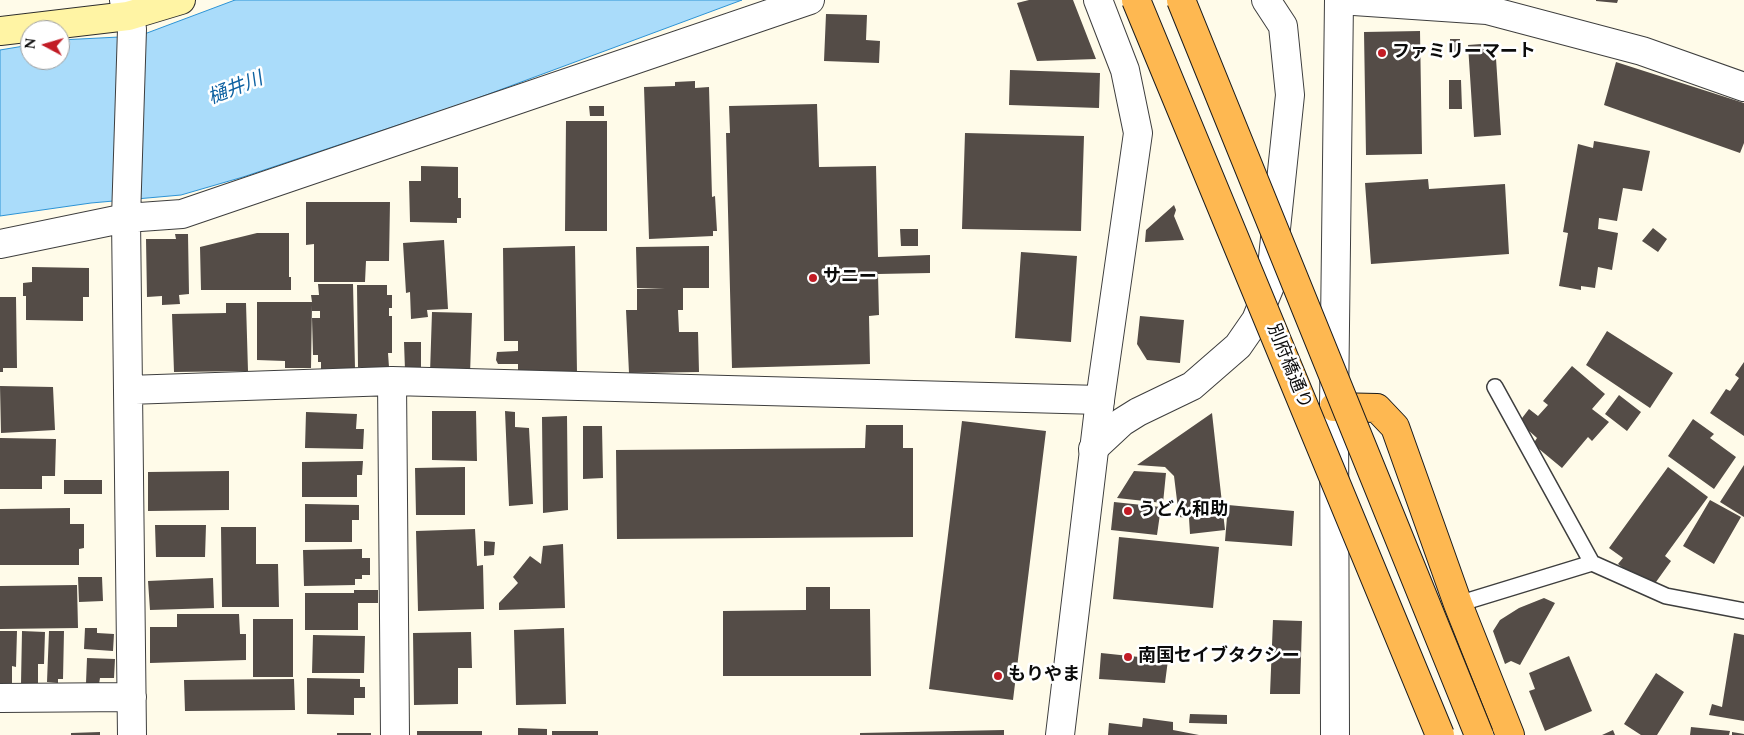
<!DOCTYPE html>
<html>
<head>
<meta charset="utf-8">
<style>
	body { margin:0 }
	#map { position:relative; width:1744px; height:735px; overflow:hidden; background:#fffbe9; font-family:Spectral,serif }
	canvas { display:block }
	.north { position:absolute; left:20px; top:20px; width:50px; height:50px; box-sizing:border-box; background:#fff; border:1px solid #9d9d9d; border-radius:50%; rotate:276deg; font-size:14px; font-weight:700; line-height:20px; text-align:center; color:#0b0b0b }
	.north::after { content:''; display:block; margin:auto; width:18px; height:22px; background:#c21c25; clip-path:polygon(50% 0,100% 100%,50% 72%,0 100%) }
</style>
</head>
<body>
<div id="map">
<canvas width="1744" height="735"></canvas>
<div class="north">N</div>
</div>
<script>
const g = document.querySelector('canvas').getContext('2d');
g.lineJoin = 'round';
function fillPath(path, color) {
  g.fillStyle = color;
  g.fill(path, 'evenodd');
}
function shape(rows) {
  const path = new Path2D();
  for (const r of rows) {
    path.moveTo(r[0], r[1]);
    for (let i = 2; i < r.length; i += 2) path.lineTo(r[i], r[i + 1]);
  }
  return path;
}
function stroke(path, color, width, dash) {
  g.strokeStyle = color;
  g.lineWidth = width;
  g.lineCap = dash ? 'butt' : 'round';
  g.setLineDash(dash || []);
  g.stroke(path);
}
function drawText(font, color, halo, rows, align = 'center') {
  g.font = font + ' Spectral,"Noto Sans JP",serif';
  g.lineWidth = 5;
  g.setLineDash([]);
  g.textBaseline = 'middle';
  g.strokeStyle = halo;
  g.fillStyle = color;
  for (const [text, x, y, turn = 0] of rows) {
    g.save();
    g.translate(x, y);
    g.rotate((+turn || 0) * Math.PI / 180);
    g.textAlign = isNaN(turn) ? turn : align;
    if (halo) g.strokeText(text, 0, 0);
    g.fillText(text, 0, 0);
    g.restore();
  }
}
const water = shape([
	[235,0,742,0,470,101,243,177,181,195,91,203,0,216,0,50,30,45,30,60,60,60,60,40,139,36,235,0]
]);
fillPath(water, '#aadcfa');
stroke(water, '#2d93d5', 1);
fillPath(shape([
	[1029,0,1073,0,1096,59,1037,61,1017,3],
	[1596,0,1618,0,1617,3,1596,1],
	[826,14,867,15,866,40,880,41,879,63,824,61],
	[1420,31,1422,154,1366,155,1364,32],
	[1450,39,1460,39,1459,54,1450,54],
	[1495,43,1501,135,1474,137,1468,45],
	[1616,62,1744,103,1744,143,1740,153,1604,105],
	[1010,70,1100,73,1099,108,1009,105],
	[1449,80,1461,80,1462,109,1449,109],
	[695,81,695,88,709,87,712,197,715,196,717,231,713,231,713,236,649,239,644,87,675,86,675,82],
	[817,104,819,167,876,166,878,257,930,255,930,273,878,274,879,315,869,316,870,364,732,368,726,133,730,133,729,106],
	[589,106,604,106,604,116,590,116],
	[566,121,607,121,607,231,565,231],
	[965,133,1084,136,1081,231,962,229],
	[1594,141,1650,151,1642,191,1623,188,1617,221,1599,218,1598,229,1618,233,1612,270,1598,267,1595,288,1581,286,1581,290,1559,286,1568,233,1563,232,1578,144,1593,148],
	[421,166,458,167,458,198,461,198,461,218,457,218,457,223,410,222,409,181,421,181],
	[1428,179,1429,189,1505,184,1509,254,1371,264,1365,183],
	[306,202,390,202,389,261,366,261,365,282,314,282,314,244,306,245],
	[1174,205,1176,210,1174,216,1184,240,1145,242,1146,230],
	[1653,228,1667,239,1658,252,1642,241],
	[900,229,918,229,918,246,901,246],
	[257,233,289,233,289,277,291,277,291,290,201,290,200,247],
	[175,234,188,234,189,294,179,295,180,304,162,305,162,296,147,297,146,239,176,239],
	[444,240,448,309,427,310,428,317,411,319,410,292,406,293,403,243],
	[575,246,577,373,518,374,518,364,498,364,496,360,497,352,518,351,518,341,504,341,503,248],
	[709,246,709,288,683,288,683,310,678,310,679,332,698,332,699,372,629,373,626,310,637,310,637,289,665,289,637,288,636,247],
	[1021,252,1077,256,1071,342,1015,338],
	[32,267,89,268,89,297,83,297,83,321,26,320,26,296,23,296,23,283,32,282],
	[318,284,353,284,355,368,321,369,321,362,318,362,318,355,313,355,312,318,320,318,320,311,312,311,312,304,311,368,285,368,285,361,257,360,257,302,312,302,311,295,319,295],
	[357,285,387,285,387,295,392,295,392,308,389,308,389,316,392,316,392,353,388,353,389,367,358,367],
	[0,297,16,297,17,368,3,368,3,372,0,372],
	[226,303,246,303,248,371,174,372,172,314,226,313],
	[432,312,472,313,470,375,430,373],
	[1140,316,1184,320,1180,363,1147,360,1137,344],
	[1607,331,1673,373,1650,408,1586,365],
	[404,342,421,342,421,370,405,370],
	[1744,362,1744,436,1710,413,1726,389,1730,391,1739,378,1735,375],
	[1572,366,1605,394,1592,409,1609,422,1592,441,1588,437,1562,468,1533,444,1537,438,1519,422,1529,409,1538,416,1548,405,1543,401],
	[0,386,53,387,55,430,1,433],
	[1619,395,1641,412,1627,431,1605,414],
	[432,411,476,411,477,461,432,460],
	[505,411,515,412,515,427,529,428,533,504,509,506],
	[306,412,357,414,356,429,364,429,363,449,305,448],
	[1212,413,1225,530,1190,534,1189,518,1179,517,1174,476,1165,467,1137,465],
	[567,416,568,510,543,513,542,417],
	[1693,419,1714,434,1710,438,1736,457,1714,489,1668,456],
	[962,421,1046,431,1013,700,929,689],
	[866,425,903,425,903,448,913,448,913,537,617,539,616,450,865,448],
	[583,426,602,426,603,478,583,479],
	[0,438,56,439,55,476,42,476,42,489,0,489],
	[363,461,362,475,357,475,357,497,302,497,302,462],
	[1744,465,1744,517,1720,502],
	[465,467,465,515,416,515,415,468],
	[1668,467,1708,497,1665,556,1671,561,1651,589,1618,564,1623,558,1609,548],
	[229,471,229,510,148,511,148,472],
	[1134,471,1166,473,1163,503,1117,498],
	[64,480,102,480,102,494,64,494],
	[1710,500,1741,517,1714,564,1683,546],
	[1114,502,1161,507,1157,535,1111,530],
	[305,504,359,505,359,520,352,520,352,542,305,542],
	[1228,505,1294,511,1292,546,1225,541],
	[70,508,70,524,84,524,84,548,79,549,79,565,0,565,0,509],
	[155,525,206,525,205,557,156,557],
	[221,527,256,527,256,564,278,564,279,607,222,607],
	[475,529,477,566,483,565,484,609,418,611,416,531],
	[1119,537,1219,547,1213,608,1113,599],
	[484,541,495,542,494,555,484,556],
	[563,544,565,608,499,610,499,603,518,583,513,577,530,556,541,564,543,546],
	[362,549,362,558,370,558,370,575,362,575,362,579,355,579,355,585,304,586,303,550],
	[78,577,102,577,103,601,79,602],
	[213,578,214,608,150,610,148,581],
	[77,585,78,628,0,629,0,586],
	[806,587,830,587,830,609,870,609,871,676,723,676,723,611,806,610],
	[354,590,378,590,378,603,358,603,358,630,305,630,305,593,354,593],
	[1544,598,1555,603,1520,665,1511,661,1505,664,1493,631,1500,620,1519,608],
	[177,614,239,614,240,634,246,634,246,660,150,663,150,627,177,627],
	[253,619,293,619,293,677,253,677],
	[1273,620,1302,621,1300,694,1270,694],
	[85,628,97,628,97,633,114,634,113,651,84,649],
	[564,628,566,704,516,705,514,630],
	[0,631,17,631,16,667,12,666,12,684,0,684],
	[22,631,45,632,44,664,38,664,38,684,21,684],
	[49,631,64,631,63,679,58,679,58,683,47,682],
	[471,632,472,668,458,668,458,704,414,705,413,633],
	[1734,633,1744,635,1744,721,1709,715,1712,704,1722,707],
	[313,635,365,636,364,673,312,673],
	[1101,653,1168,660,1165,683,1099,679],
	[1569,656,1592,711,1545,731,1529,691,1535,689,1529,673],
	[87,658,115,659,114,678,100,678,99,684,86,683],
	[1656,673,1684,692,1657,735,1641,735,1624,724],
	[307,678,360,679,360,687,365,687,365,698,354,698,354,715,307,714],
	[294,679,295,710,185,711,184,680],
	[1190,714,1227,715,1227,724,1189,723],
	[1143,718,1173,722,1173,730,1199,735,1108,735,1109,723,1142,727],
	[1691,727,1730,731,1729,735,1690,735],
	[518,728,547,729,547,735,518,735],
	[1004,730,1004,735,860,735,860,733],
	[1613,730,1615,735,1602,735],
	[417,731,482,731,482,735,417,735],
	[552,731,598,731,598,735,552,735],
	[100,732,100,735,71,735,71,733],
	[1732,732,1744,734,1744,735,1732,735],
	[337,733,371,733,371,735,337,735]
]), '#544c47');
const service = shape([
	[1495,387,1592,563,1666,596,1744,611],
	[1458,604,1592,563]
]);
const minor = shape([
	[124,0,132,29,126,218,132,735],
	[1339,0,1487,10,1642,51,1744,87],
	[0,244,126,218,182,214,810,0],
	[392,381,395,735],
	[128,390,392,381,1100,400,1138,133,1125,70,1098,0],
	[1093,449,1122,422,1138,412,1192,386,1238,346,1256,320,1270,286,1290,95,1283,26,1266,0],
	[0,698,132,697]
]);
const tertiary = shape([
	[1060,735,1100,400],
	[1335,735,1334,407,1339,0]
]);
const secondary = shape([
	[0,31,128,16,181,0]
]);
const trunk = shape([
	[1334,407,1377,408,1395,427,1458,604,1510,735]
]);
stroke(service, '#3e3e3e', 18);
stroke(minor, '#3e3e3e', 30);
stroke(tertiary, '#3e3e3e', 30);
stroke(secondary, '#2d2d2d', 30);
stroke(trunk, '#1c1c1c', 30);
stroke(service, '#fff', 15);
stroke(minor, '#fff', 28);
stroke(tertiary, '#fff', 28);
stroke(secondary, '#fff4a4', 28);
stroke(trunk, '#feb851', 28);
const trunkBridge = shape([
	[1136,0,1440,735],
	[1181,0,1479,735]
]);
stroke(trunkBridge, '#1c1c1c', 30, []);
stroke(trunkBridge, '#feb851', 28);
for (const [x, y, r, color] of [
	[1382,53,5,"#c21c25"],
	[813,278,5,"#c21c25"],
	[1128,511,5,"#c21c25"],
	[1128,657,5,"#c21c25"],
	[998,676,5,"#c21c25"]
]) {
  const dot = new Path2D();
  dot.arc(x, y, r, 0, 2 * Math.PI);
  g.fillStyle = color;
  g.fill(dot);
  stroke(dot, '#fff', 2);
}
drawText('bold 18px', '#0b0b0b', '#fff', [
	["ファミリーマート",1392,53],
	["サニー",823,278],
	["うどん和助",1138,511],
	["南国セイブタクシー",1138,657],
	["もりやま",1008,676]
], 'left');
drawText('18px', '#0b0b0b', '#fff', [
	["別府橋通り",1288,367,68]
]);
drawText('italic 19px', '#0e62a2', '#fff', [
	["樋井川",236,90,-22]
]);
</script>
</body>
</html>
